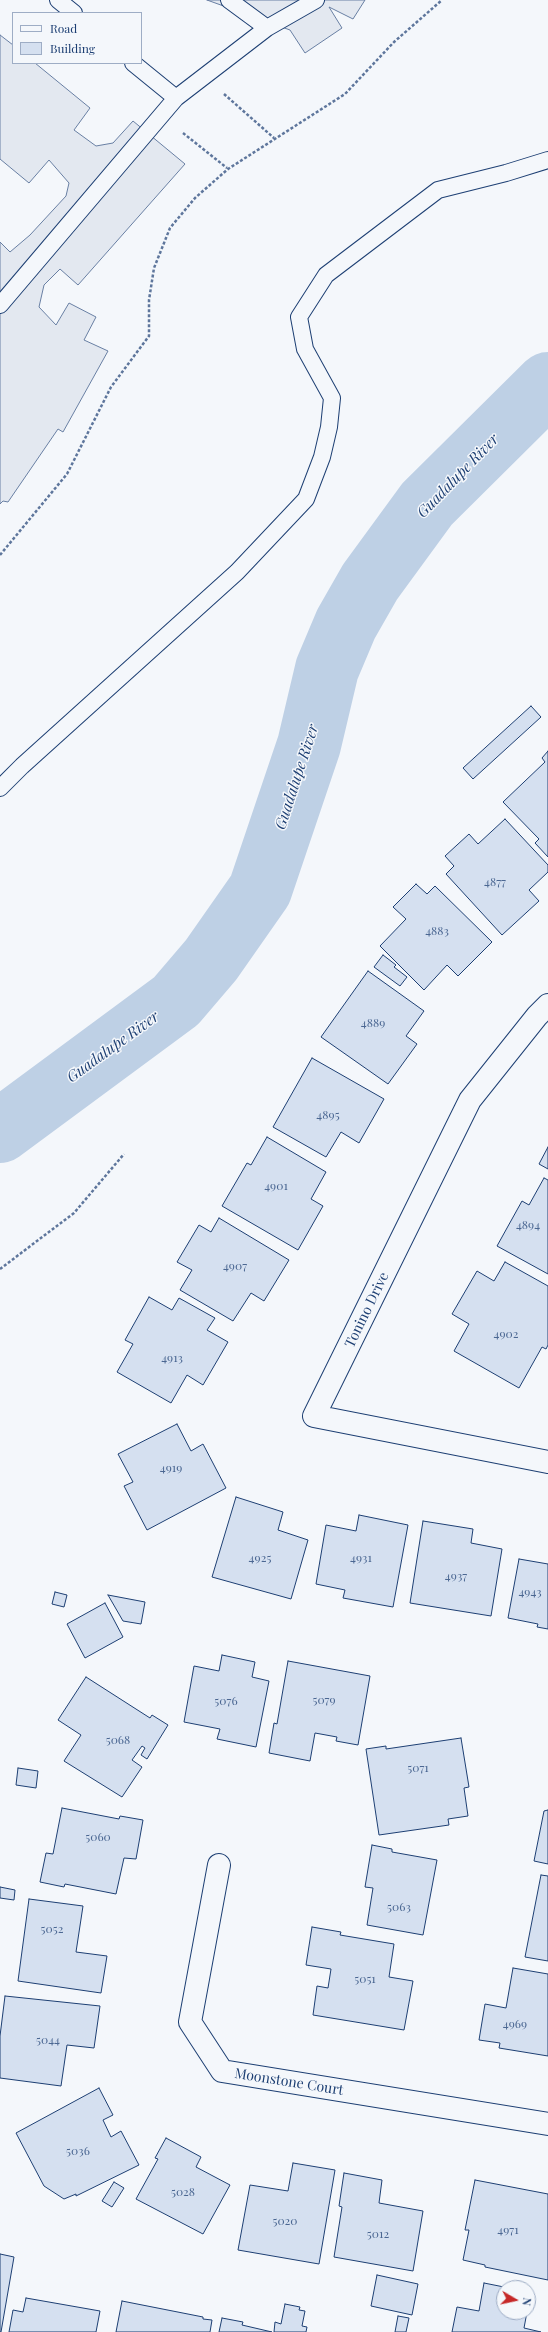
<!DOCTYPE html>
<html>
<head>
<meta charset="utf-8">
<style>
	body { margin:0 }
	#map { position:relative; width:548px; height:2332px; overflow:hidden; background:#f4f7fb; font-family:"Playfair Display",serif }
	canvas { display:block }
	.legend { position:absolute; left:12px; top:12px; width:130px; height:52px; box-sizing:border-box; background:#f4f7fb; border:1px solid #9eadc5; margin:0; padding:5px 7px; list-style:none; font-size:12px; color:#1d3f73 }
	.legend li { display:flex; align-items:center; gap:8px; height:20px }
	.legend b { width:20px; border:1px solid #9eadc5 }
	.north { position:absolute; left:496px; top:2280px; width:40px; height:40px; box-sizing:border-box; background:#f4f7fb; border:1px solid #9eadc5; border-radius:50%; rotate:99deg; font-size:11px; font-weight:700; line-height:16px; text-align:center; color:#1d3f73 }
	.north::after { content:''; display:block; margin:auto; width:14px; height:18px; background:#c62828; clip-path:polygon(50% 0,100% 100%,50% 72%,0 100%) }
</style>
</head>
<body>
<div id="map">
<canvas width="548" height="2332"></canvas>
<ul class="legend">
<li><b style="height:5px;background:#f4f7fb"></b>Road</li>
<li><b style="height:11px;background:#d5e0f0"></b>Building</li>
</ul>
<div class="north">N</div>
</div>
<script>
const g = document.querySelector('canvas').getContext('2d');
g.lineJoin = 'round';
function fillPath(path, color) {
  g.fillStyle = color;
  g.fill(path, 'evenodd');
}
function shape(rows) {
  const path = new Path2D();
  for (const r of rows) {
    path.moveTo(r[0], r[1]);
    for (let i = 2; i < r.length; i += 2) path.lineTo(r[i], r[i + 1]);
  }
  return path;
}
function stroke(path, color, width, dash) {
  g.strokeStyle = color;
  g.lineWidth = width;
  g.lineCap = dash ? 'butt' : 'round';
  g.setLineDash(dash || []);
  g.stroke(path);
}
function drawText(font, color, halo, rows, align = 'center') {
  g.font = font + ' "Playfair Display",serif';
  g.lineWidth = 3;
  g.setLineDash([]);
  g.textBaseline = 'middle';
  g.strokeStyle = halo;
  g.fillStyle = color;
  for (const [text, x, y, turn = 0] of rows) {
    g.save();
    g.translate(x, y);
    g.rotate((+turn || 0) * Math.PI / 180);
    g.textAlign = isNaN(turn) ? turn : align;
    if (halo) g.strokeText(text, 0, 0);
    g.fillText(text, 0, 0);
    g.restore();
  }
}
const parking = shape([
	[207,0,365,0,353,19,329,7,342,28,305,53,290,30,207,0],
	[0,35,13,45,13,63,35,63,90,108,74,130,96,146,113,143,133,121,185,164,78,285,60,269,44,285,39,307,56,325,69,303,96,317,84,340,108,351,63,432,58,429,8,502,3,501,0,504,0,242,10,252,30,235,66,196,69,183,49,160,29,183,0,159,0,35]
]);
fillPath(parking, '#e3e8f0');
stroke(parking, '#687fa3', 1);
stroke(shape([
	[0,1131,176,1001,211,960,260,890,309,745,327,669,346,624,370,582,427,504,548,384]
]), '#bed0e5', 64);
const building = shape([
	[531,706,541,717,473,779,463,768,531,706],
	[548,751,548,857,535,843,539,839,503,802,545,762,542,758,548,751],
	[505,819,548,865,548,872,529,890,539,901,502,935,446,874,454,866,445,856,469,834,478,844,505,819],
	[416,884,427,894,435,886,492,942,458,976,447,965,424,990,380,946,406,919,393,907,416,884],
	[383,955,396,965,394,967,407,977,400,986,374,967,383,955],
	[368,971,424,1011,406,1036,417,1044,388,1084,321,1037,368,971],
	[312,1058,384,1099,359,1143,341,1132,326,1157,273,1127,312,1058],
	[267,1137,326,1172,311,1199,323,1206,298,1250,222,1206,247,1163,251,1165,267,1137],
	[548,1147,548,1169,539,1164,548,1147],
	[544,1178,548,1180,548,1274,497,1246,522,1201,529,1205,544,1178],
	[219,1218,289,1260,264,1301,251,1293,233,1321,180,1290,192,1270,177,1262,199,1225,211,1232,219,1218],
	[505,1262,548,1286,548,1345,546,1349,542,1347,519,1388,454,1351,469,1324,452,1314,477,1271,494,1281,505,1262],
	[149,1297,172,1310,179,1298,215,1318,207,1330,228,1342,203,1385,187,1375,171,1403,117,1372,133,1344,125,1340,149,1297],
	[177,1424,191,1451,203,1444,226,1488,147,1530,124,1486,133,1482,118,1454,177,1424],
	[236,1497,283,1512,278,1530,308,1540,291,1599,212,1577,236,1497],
	[359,1515,408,1525,393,1607,343,1598,345,1590,316,1584,326,1525,356,1531,359,1515],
	[423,1521,473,1529,471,1543,502,1549,491,1616,410,1603,423,1521],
	[519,1559,548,1564,548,1629,537,1627,538,1624,508,1618,519,1559],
	[55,1592,67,1595,64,1607,52,1604,55,1592],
	[108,1595,145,1602,141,1624,123,1621,108,1595],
	[105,1603,123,1637,85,1658,67,1624,105,1603],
	[222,1655,255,1662,252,1677,269,1681,256,1747,217,1739,220,1729,184,1722,194,1666,219,1671,222,1655],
	[288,1661,370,1676,358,1745,336,1741,337,1737,315,1733,310,1761,269,1753,274,1723,277,1724,288,1661],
	[86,1677,150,1718,152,1715,168,1725,147,1759,141,1755,145,1748,142,1746,132,1760,142,1767,122,1797,64,1761,81,1735,58,1720,86,1677],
	[461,1738,469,1787,464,1788,468,1816,448,1819,449,1825,379,1835,366,1749,386,1746,386,1749,461,1738],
	[18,1768,38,1771,36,1788,16,1785,18,1768],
	[62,1808,119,1819,120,1816,143,1820,136,1859,124,1858,116,1894,65,1884,64,1887,40,1882,46,1853,53,1854,62,1808],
	[548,1810,548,1864,534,1861,544,1811,548,1810],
	[372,1845,392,1849,392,1852,437,1860,423,1935,367,1925,373,1888,365,1887,372,1845],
	[541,1875,548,1876,548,1961,525,1957,541,1875],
	[0,1887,15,1890,14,1900,0,1898,0,1887],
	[29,1899,83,1906,76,1952,107,1956,101,1993,18,1981,29,1899],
	[312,1927,341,1932,340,1935,394,1944,389,1977,413,1981,404,2030,313,2015,317,1986,328,1988,331,1969,306,1965,312,1927],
	[513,1968,548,1974,548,2056,499,2048,500,2043,479,2040,485,2004,506,2008,513,1968],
	[5,1996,100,2006,94,2048,67,2045,61,2086,0,2078,0,2036,5,1996],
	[99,2088,113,2115,103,2120,111,2137,121,2131,139,2165,76,2196,76,2194,64,2199,44,2186,16,2133,99,2088],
	[166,2138,201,2157,196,2167,230,2185,203,2234,136,2199,158,2159,155,2158,166,2138],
	[293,2163,335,2170,319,2264,238,2250,250,2185,288,2191,293,2163],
	[344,2173,382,2180,379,2203,423,2211,413,2271,334,2257,342,2207,339,2206,344,2173],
	[475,2180,548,2194,548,2280,485,2267,485,2265,463,2260,469,2230,465,2230,475,2180],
	[114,2182,124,2188,112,2207,102,2201,114,2182],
	[0,2254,14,2257,1,2332,0,2332,0,2254],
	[377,2275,418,2284,412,2315,371,2306,377,2275],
	[484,2283,509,2288,504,2288,504,2312,527,2312,524,2328,541,2332,452,2332,457,2307,479,2311,484,2283],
	[26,2298,100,2311,96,2332,9,2332,13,2310,23,2312,26,2298],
	[122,2301,203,2317,203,2319,212,2320,210,2332,116,2332,122,2301],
	[285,2304,300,2307,299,2310,305,2311,302,2326,307,2327,306,2332,274,2332,275,2322,281,2324,285,2304],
	[398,2316,409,2318,406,2332,395,2332,398,2316],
	[222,2318,243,2322,242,2325,272,2332,219,2332,222,2318]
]);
fillPath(building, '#d5e0f0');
stroke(building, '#1d3f73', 1);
const service = shape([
	[58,0,74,13],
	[229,0,267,28],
	[133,63,176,98],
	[0,305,176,98,267,28,316,0],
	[0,788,22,766,237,572,306,499,322,457,329,427,332,398,305,349,299,317,326,275,438,190,506,173,548,160]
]);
const minor = shape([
	[548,1005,537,1016,470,1100,314,1416,548,1462],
	[219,1865,190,2022,222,2071,548,2124]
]);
stroke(service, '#1d3f73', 18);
stroke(minor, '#1d3f73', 24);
stroke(shape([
	[224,94,274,138],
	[183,133,227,168],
	[0,555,67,474,111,387,149,336,149,300,154,268,170,228,195,198,228,169,345,94,394,42,442,0],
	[0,1269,74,1213,124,1154]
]), '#5e769c', 2.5, [3, 2]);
stroke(service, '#f4f7fb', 16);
stroke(minor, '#f4f7fb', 22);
drawText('12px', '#4b6792', null, [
	["4877",495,882],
	["4883",437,931],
	["4889",373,1023],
	["4895",328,1115],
	["4901",276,1186],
	["4894",528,1225],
	["4907",235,1266],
	["4902",506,1334],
	["4913",172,1358],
	["4919",171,1468],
	["4925",260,1558],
	["4931",361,1558],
	["4937",456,1576],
	["4943",530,1592],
	["5079",324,1700],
	["5076",226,1701],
	["5068",118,1740],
	["5071",418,1768],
	["5060",98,1837],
	["5063",399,1907],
	["5052",52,1929],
	["5051",365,1979],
	["4969",515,2024],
	["5044",48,2040],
	["5036",78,2151],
	["5028",183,2192],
	["5020",285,2221],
	["4971",508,2230],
	["5012",378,2234]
]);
drawText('14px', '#1d3f73', '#f4f7fb', [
	["Tonino Drive",367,1310,-64],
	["Moonstone Court",289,2082,9]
]);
drawText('italic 15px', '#1d3f73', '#f4f7fb', [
	["Guadalupe River",458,476,-46],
	["Guadalupe River",297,777,-72],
	["Guadalupe River",113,1047,-36]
]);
</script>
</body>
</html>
